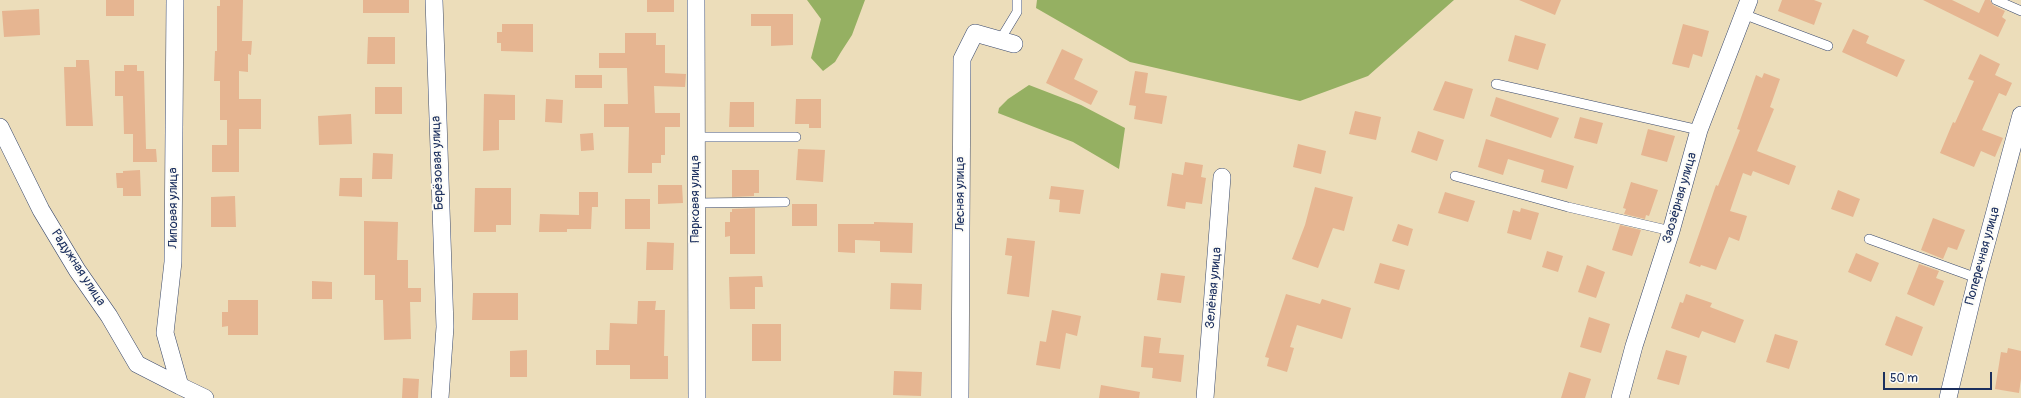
<!DOCTYPE html>
<html>
<head>
<meta charset="utf-8">
<style>
	body { margin:0 }
	#map { position:relative; width:2021px; height:398px; overflow:hidden; background:#ecddba; font-family:Pangolin,sans-serif }
	canvas { display:block }
	.scale { position:absolute; left:1883px; top:372px; width:109px; height:18px; box-sizing:border-box; border:2px solid #1b2f5e; border-top:0; padding-left:5px; font-size:12px; line-height:14px; white-space:nowrap; color:#1b2f5e; -webkit-text-stroke:3px #fdfcf7; paint-order:stroke }
</style>
</head>
<body>
<div id="map">
<canvas width="2021" height="398"></canvas>
<div class="scale">50 m</div>
</div>
<script>
const g = document.querySelector('canvas').getContext('2d');
g.lineJoin = 'round';
function fillPath(path, color) {
  g.fillStyle = color;
  g.fill(path, 'evenodd');
}
function shape(rows) {
  const path = new Path2D();
  for (const r of rows) {
    path.moveTo(r[0], r[1]);
    for (let i = 2; i < r.length; i += 2) path.lineTo(r[i], r[i + 1]);
  }
  return path;
}
function stroke(path, color, width, dash) {
  g.strokeStyle = color;
  g.lineWidth = width;
  g.lineCap = dash ? 'butt' : 'round';
  g.setLineDash(dash || []);
  g.stroke(path);
}
function drawText(font, color, halo, rows, align = 'center') {
  g.font = font + ' Pangolin,sans-serif';
  g.lineWidth = 4;
  g.setLineDash([]);
  g.textBaseline = 'middle';
  g.strokeStyle = halo;
  g.fillStyle = color;
  for (const [text, x, y, turn = 0] of rows) {
    g.save();
    g.translate(x, y);
    g.rotate((+turn || 0) * Math.PI / 180);
    g.textAlign = isNaN(turn) ? turn : align;
    if (halo) g.strokeText(text, 0, 0);
    g.fillText(text, 0, 0);
    g.restore();
  }
}
fillPath(shape([
	[807,0,865,0,852,35,841,52,835,62,823,71,811,58,821,19],
	[1037,0,1454,0,1368,76,1300,101,1130,62,1036,8],
	[1029,85,1081,105,1125,128,1119,169,1073,142,998,113,999,108,1008,99]
]), '#95b062');
fillPath(shape([
	[106,0,134,0,134,16,106,16],
	[220,0,243,0,242,41,252,41,251,55,248,54,248,72,239,71,239,99,261,99,261,129,239,129,239,172,212,172,212,145,227,145,227,120,220,120,220,81,214,81,215,51,217,51,217,6,220,6],
	[363,0,409,0,409,13,363,13],
	[647,0,674,0,674,12,647,12],
	[1519,0,1561,0,1555,15],
	[1782,0,1814,0,1822,3,1814,25,1778,11],
	[1923,0,1952,0,1979,13,1985,0,1990,0,1993,5,2005,11,2002,17,2006,20,1998,37],
	[39,9,40,35,4,37,2,11],
	[751,14,793,14,793,45,771,46,771,26,751,26],
	[502,24,533,24,533,52,501,51,501,43,497,43,497,32,502,32],
	[1683,24,1709,31,1702,57,1693,54,1689,68,1672,64],
	[1853,29,1869,36,1866,43,1905,60,1897,77,1842,52],
	[625,33,656,33,656,45,665,45,665,73,686,74,685,87,654,86,655,113,680,113,680,127,665,127,665,155,661,155,661,163,652,163,652,173,628,173,629,127,604,127,604,104,628,104,627,68,599,68,599,53,625,53],
	[1515,35,1546,44,1538,70,1508,61],
	[368,37,395,37,395,64,367,64],
	[1062,49,1083,59,1074,79,1098,91,1091,105,1046,83],
	[1980,54,2000,64,1995,75,2012,83,2006,96,1999,93,1982,130,2003,138,1995,157,1981,151,1974,167,1940,153,1953,122,1955,123,1974,81,1968,79],
	[76,60,89,60,93,126,66,126,64,67,76,67],
	[124,65,137,65,137,71,144,71,146,149,156,149,157,162,133,162,133,134,124,134,123,96,115,96,115,71,124,71],
	[1135,71,1148,73,1145,93,1167,96,1162,124,1134,119,1136,106,1129,105],
	[1764,73,1780,79,1770,107,1774,109,1757,151,1796,166,1789,185,1753,171,1751,176,1743,173,1730,211,1747,216,1739,241,1729,237,1716,270,1701,265,1700,267,1689,263,1716,185,1718,186,1740,130,1737,129,1756,75,1762,78],
	[575,75,602,75,602,88,575,88],
	[1445,81,1473,89,1464,119,1433,110],
	[375,87,402,87,402,114,375,114],
	[484,94,515,95,515,120,499,120,499,150,483,151],
	[1496,97,1559,118,1551,138,1490,116],
	[546,99,563,100,562,123,545,122],
	[796,99,821,99,821,128,809,128,809,124,795,124],
	[730,102,754,102,754,127,729,127],
	[1355,111,1381,117,1376,140,1349,134],
	[351,114,352,144,319,145,318,116],
	[1580,117,1603,123,1597,144,1574,138],
	[1648,129,1675,136,1667,162,1641,155],
	[1418,131,1444,140,1437,161,1411,152],
	[593,133,594,150,581,151,580,134],
	[1486,139,1574,166,1567,189,1541,182,1544,170,1508,159,1503,175,1478,167],
	[1298,144,1326,151,1321,174,1293,167],
	[798,149,825,150,823,182,796,180],
	[373,153,393,154,392,179,372,179],
	[1185,162,1203,165,1201,177,1206,178,1202,204,1186,202,1185,209,1167,206,1172,173,1183,175],
	[140,170,141,196,123,196,123,188,117,188,116,173,123,173,123,171],
	[732,170,759,170,759,193,754,193,754,196,732,197],
	[340,178,362,178,362,197,339,196],
	[1631,182,1658,190,1649,216,1646,215,1645,219,1624,214,1626,209,1623,208],
	[658,185,682,185,683,203,658,204],
	[1051,186,1084,190,1080,214,1059,212,1060,200,1049,199],
	[1315,187,1353,197,1344,231,1333,228,1318,268,1292,259,1305,225],
	[475,188,511,188,511,225,496,225,496,232,474,232],
	[1838,190,1860,199,1853,217,1831,209],
	[579,192,598,192,598,207,592,207,591,229,567,229,567,232,539,232,540,214,579,215],
	[1445,192,1475,201,1468,222,1438,213],
	[235,196,236,227,211,227,211,197],
	[625,199,650,199,650,229,625,229],
	[792,204,817,204,817,226,792,226],
	[755,208,755,254,730,254,730,236,725,237,725,222,730,222,730,212,732,212,732,209],
	[1521,208,1539,213,1531,240,1507,233,1513,210,1520,212],
	[1933,218,1965,230,1957,250,1948,247,1943,259,1921,250],
	[364,221,398,222,397,260,408,260,408,288,421,288,421,302,410,302,411,339,384,340,383,300,375,300,375,275,364,275],
	[874,222,913,223,912,253,880,252,880,241,855,240,855,253,838,252,838,224,874,224],
	[1398,224,1413,229,1408,246,1392,241],
	[1620,225,1641,230,1632,256,1612,250],
	[1007,238,1035,241,1029,297,1007,294,1012,256,1005,255],
	[647,242,674,243,673,270,646,270],
	[1547,251,1563,256,1558,272,1542,267],
	[1856,253,1879,263,1871,282,1848,272],
	[1380,263,1405,270,1399,290,1374,283],
	[1919,264,1939,271,1936,278,1944,281,1934,306,1907,294],
	[1587,265,1605,272,1596,298,1578,292],
	[1161,273,1185,276,1181,303,1157,300],
	[762,276,763,287,755,287,755,309,730,309,729,277],
	[312,281,332,282,332,299,312,299],
	[891,283,922,284,921,310,890,309],
	[473,293,518,293,518,320,472,320],
	[1286,294,1320,304,1322,299,1351,308,1342,339,1297,325,1290,347,1294,348,1287,372,1267,366,1269,358,1265,357],
	[1686,294,1712,303,1710,307,1744,320,1735,343,1702,331,1699,338,1671,328,1680,302,1683,303],
	[228,300,258,300,258,335,228,335,228,326,222,327,222,312,228,312],
	[638,301,656,301,655,310,665,310,664,356,668,356,668,379,630,379,630,365,596,365,596,350,609,350,610,323,637,324],
	[1052,310,1081,316,1077,336,1066,333,1060,369,1036,365,1040,341,1046,342],
	[1896,316,1923,327,1912,356,1885,345],
	[1589,317,1610,324,1601,353,1580,347],
	[752,324,781,324,781,361,752,361],
	[1775,334,1798,341,1789,369,1766,362],
	[1144,336,1161,338,1159,353,1184,355,1181,382,1152,378,1153,368,1141,367],
	[2008,348,2021,351,2021,379,2019,393,1995,389,2001,352,2007,353],
	[527,350,527,377,510,377,510,351],
	[1666,350,1687,356,1679,385,1657,379],
	[894,371,922,372,921,396,893,395],
	[1569,372,1591,379,1585,398,1561,398],
	[403,378,419,379,418,398,402,398],
	[1101,385,1140,392,1139,398,1099,398]
]), '#e6b591');
const service = shape([
	[1996,0,2021,11],
	[1743,14,1828,46],
	[1000,40,1017,12,1017,0],
	[1496,84,1699,130],
	[696,137,796,137],
	[1455,176,1568,207,1671,231],
	[695,203,785,202],
	[1869,239,1977,278]
]);
const minor = shape([
	[175,0,173,262,165,333,180,386,205,398],
	[434,0,445,327,440,398],
	[696,0,697,398],
	[0,127,41,210,77,270,109,316,137,364,180,386],
	[960,398,962,59,975,33,1014,44],
	[1205,398,1222,177],
	[1620,398,1634,346,1671,231,1699,130,1749,0],
	[1948,398,1977,278,2021,115]
]);
stroke(service, '#3a496c', 10);
stroke(minor, '#3a496c', 18);
stroke(service, '#fff', 9);
stroke(minor, '#fff', 17);
drawText('13px', '#1b2f5e', '#fdfcf7', [
	["Берёзовая улица",438,163,-92],
	["Лесная улица",961,194,-90],
	["Заозёрная улица",1680,198,-74],
	["Парковая улица",696,199,-90],
	["Липовая улица",174,208,-90],
	["Поперечная улица",1983,256,-75],
	["Радужная улица",78,268,57],
	["Зелёная улица",1214,288,-85]
]);
</script>
</body>
</html>
